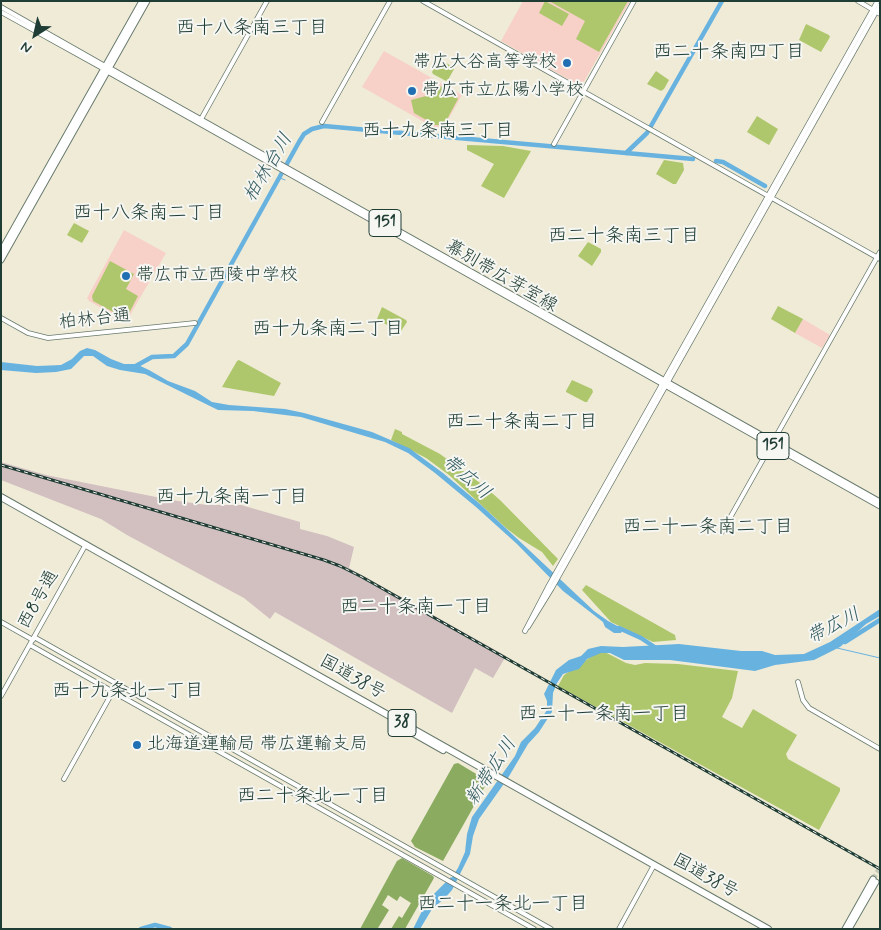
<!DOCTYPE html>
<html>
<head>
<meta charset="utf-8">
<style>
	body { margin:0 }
	#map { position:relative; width:881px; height:930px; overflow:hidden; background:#efebd7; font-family:Mynerve,sans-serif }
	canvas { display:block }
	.frame { position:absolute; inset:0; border:2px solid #1f3d34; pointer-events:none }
	.north { position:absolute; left:10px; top:10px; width:50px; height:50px; -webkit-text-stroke:4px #f6f6f2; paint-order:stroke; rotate:215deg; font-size:14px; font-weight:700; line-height:20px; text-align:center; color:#1f3d34 }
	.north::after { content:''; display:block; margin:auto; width:18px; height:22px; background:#1f3d34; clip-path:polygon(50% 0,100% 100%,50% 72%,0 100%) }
</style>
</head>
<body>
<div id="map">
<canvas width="881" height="930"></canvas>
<div class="frame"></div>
<div class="north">N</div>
</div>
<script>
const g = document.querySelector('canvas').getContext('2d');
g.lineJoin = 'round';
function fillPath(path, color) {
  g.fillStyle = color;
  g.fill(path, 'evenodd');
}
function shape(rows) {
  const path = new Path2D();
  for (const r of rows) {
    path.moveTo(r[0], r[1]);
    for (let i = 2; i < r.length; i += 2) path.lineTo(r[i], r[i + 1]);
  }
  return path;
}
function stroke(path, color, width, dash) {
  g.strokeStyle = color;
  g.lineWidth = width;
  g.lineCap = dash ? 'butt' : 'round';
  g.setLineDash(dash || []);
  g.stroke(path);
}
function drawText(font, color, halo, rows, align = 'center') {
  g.font = font + ' Mynerve,"Klee One",sans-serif';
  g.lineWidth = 4;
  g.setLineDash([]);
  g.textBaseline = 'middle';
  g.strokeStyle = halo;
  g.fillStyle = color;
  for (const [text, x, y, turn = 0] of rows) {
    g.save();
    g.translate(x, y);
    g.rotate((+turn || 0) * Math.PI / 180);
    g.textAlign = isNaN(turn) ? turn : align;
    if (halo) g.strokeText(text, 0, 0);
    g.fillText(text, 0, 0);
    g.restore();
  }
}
fillPath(shape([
	[523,1,630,1,582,85,580,86,501,41],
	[384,51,462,95,444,127,433,127,362,87],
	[124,230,166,253,126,322,89,301,87,298],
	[803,319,830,335,822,348,795,333]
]), '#f7d1c7');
fillPath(shape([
	[1,462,46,475,171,500,207,505,241,505,300,522,300,529,327,536,354,547,349,568,506,656,493,678,475,668,452,713,275,612,270,619,244,598,127,535,101,519,1,480]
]), '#d2bfc0');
fillPath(shape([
	[545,1,569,14,562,26,539,13],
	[549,1,628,1,599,52,576,39,585,21],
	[806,24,829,35,830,37,821,52,799,40],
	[441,60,453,67,454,69,448,80,446,81,433,74,432,72,438,61],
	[656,71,669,80,664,89,661,91,647,84],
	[440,86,455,94,458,99,444,125,435,125,414,113,411,100,426,96,429,90],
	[757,116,778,129,769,145,747,132],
	[467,145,503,146,531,151,504,198,481,186,494,164,467,150],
	[664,160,683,163,684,170,676,184,673,184,656,174],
	[74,223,89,231,82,243,67,235],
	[588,242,601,249,601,252,592,266,578,256],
	[110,261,134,274,126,289,138,296,126,319,93,301,92,296],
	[778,306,803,319,795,333,771,319],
	[382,307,406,320,407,322,401,331,399,332,377,319],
	[239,360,281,383,274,396,222,387,237,361],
	[572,380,592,389,593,392,587,402,585,402,566,392,566,391],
	[395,429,402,432,402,434,440,454,483,485,501,501,558,559,553,566,542,552,519,538,506,528,449,475,426,458,391,440],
	[586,585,675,635,676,640,653,642,611,622,582,590],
	[601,650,626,663,635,665,645,663,678,664,738,671,732,698,722,717,742,728,753,709,797,735,786,754,788,759,840,788,840,791,819,830,558,686,564,675]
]), '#afc76c');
fillPath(shape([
	[458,763,488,781,443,861,415,847,411,841,454,764],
	[402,858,433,876,434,878,405,929,391,929,399,916,402,918,411,903,400,896,397,901,388,895,382,905,389,910,378,928,379,929,360,929,397,861]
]), '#8bac60');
fillPath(shape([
	[87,348,95,350,111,359,124,364,136,364,149,370,168,381,195,391,212,402,229,405,285,409,304,413,372,432,409,448,443,473,480,504,594,611,608,621,623,629,621,633,614,633,605,627,603,622,563,591,517,544,476,507,435,473,408,453,385,442,301,417,253,411,218,410,145,374,120,370,107,366,93,356,84,356,71,369,56,372,36,373,1,370,1,362,37,366,61,365,72,359,80,351],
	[880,609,880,616,866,624,840,647,814,660,775,665,755,671,670,660,624,660,610,653,601,653,587,659,579,669,563,674,557,683,553,693,552,712,539,732,528,744,508,778,479,819,473,836,470,854,452,890,445,898,432,909,420,929,413,929,423,909,445,888,458,868,465,852,467,834,472,817,515,756,521,742,535,728,547,710,547,701,544,694,556,670,569,660,581,656,588,649,601,646,623,647,679,644,741,651,762,651,775,655,804,654,830,642]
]), '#68b2e0');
stroke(shape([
	[280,178,285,180],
	[837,648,880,658]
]), '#68b2e0', 1);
stroke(shape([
	[626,153,647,133,722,1],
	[716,161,723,162,765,186],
	[134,367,152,357,174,356,187,344,299,142,304,134,312,129,324,126,693,159],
	[619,628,641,638,656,648],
	[845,642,880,620],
	[427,908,436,895,451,880],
	[141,929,155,925,170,929]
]), '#68b2e0', 4.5);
stroke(shape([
	[873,879,880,868]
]), '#c5c8b6', 5, [5, 2.5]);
const minor = shape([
	[423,1,880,259],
	[858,1,880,14],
	[1,7,105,66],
	[1,12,104,69],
	[200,121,267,1],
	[322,122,390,1],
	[554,144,634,1],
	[1,318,28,333,48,338,195,323],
	[722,532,880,252],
	[1,622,33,640],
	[528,627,552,588,880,5],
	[525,631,549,585,877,2],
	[34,637,551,929],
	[30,645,534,929],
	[798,682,803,700,809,708,880,749],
	[1,696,86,544],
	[64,779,117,684],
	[619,929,654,865]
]);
const major = shape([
	[105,66,880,502],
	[104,69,880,506],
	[1,251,142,1],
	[1,260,147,1],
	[845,929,873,879],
	[849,929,876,882]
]);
const highway = shape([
	[1,497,768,929],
	[413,733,443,750]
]);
stroke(minor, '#687a6d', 5.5);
stroke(major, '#687a6d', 7);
stroke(highway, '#687a6d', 8);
stroke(minor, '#fff', 4);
stroke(major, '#fff', 5);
stroke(highway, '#fff', 6);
const rail = shape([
	[1,465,324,560,340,566,362,577,880,869]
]);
stroke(rail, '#1f3d34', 3);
stroke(rail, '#f6f6f2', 1, [4]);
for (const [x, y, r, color] of [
	[567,63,5,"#1f6fb2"],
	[412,91,5,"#1f6fb2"],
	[126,276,5,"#1f6fb2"],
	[137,745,5,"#1f6fb2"]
]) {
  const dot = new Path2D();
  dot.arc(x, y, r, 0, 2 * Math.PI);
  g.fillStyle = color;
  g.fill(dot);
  stroke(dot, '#f6f6f2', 2);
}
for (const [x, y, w] of [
	[385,223,32],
	[773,446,32],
	[402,723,28]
]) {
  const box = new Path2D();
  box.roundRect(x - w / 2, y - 13.5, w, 27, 4);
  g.fillStyle = '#f6f6f2';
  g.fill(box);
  stroke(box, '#1f3d34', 1);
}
drawText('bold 16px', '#1f3d34', null, [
	["151",385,223],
	["151",773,446],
	["38",402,723]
]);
drawText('18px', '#1f3d34', '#f6f6f2', [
	["帯広大谷高等学校",557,63,"right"],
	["帯広市立広陽小学校",422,91],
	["帯広市立西陵中学校",136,276],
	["北海道運輸局 帯広運輸支局",147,745]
], 'left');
drawText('18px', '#1f3d34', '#f6f6f2', [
	["幕別帯広芽室線",501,277,30],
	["柏林台通",95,320,-6],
	["西8号通",39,600,-61],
	["国道38号",352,678,29],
	["国道38号",705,877,29]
]);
drawText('19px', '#1f3d34', '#f6f6f2', [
	["西十八条南三丁目",252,29],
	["西二十条南四丁目",729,53],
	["西十九条南三丁目",438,132],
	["西十八条南二丁目",149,214],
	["西二十条南三丁目",624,237],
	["西十九条南二丁目",328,330],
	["西二十条南二丁目",522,423],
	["西十九条南一丁目",232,498],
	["西二十一条南二丁目",708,528],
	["西二十条南一丁目",416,608],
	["西十九条北一丁目",128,692],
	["西二十一条南一丁目",604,715],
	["西二十条北一丁目",313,797],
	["西二十一条北一丁目",503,905]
]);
drawText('italic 19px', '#315a5f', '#f6f6f2', [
	["柏林台川",269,168,-59],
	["帯広川",466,478,41],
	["帯広川",834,627,-27],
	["新帯広川",492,772,-57]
]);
</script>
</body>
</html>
